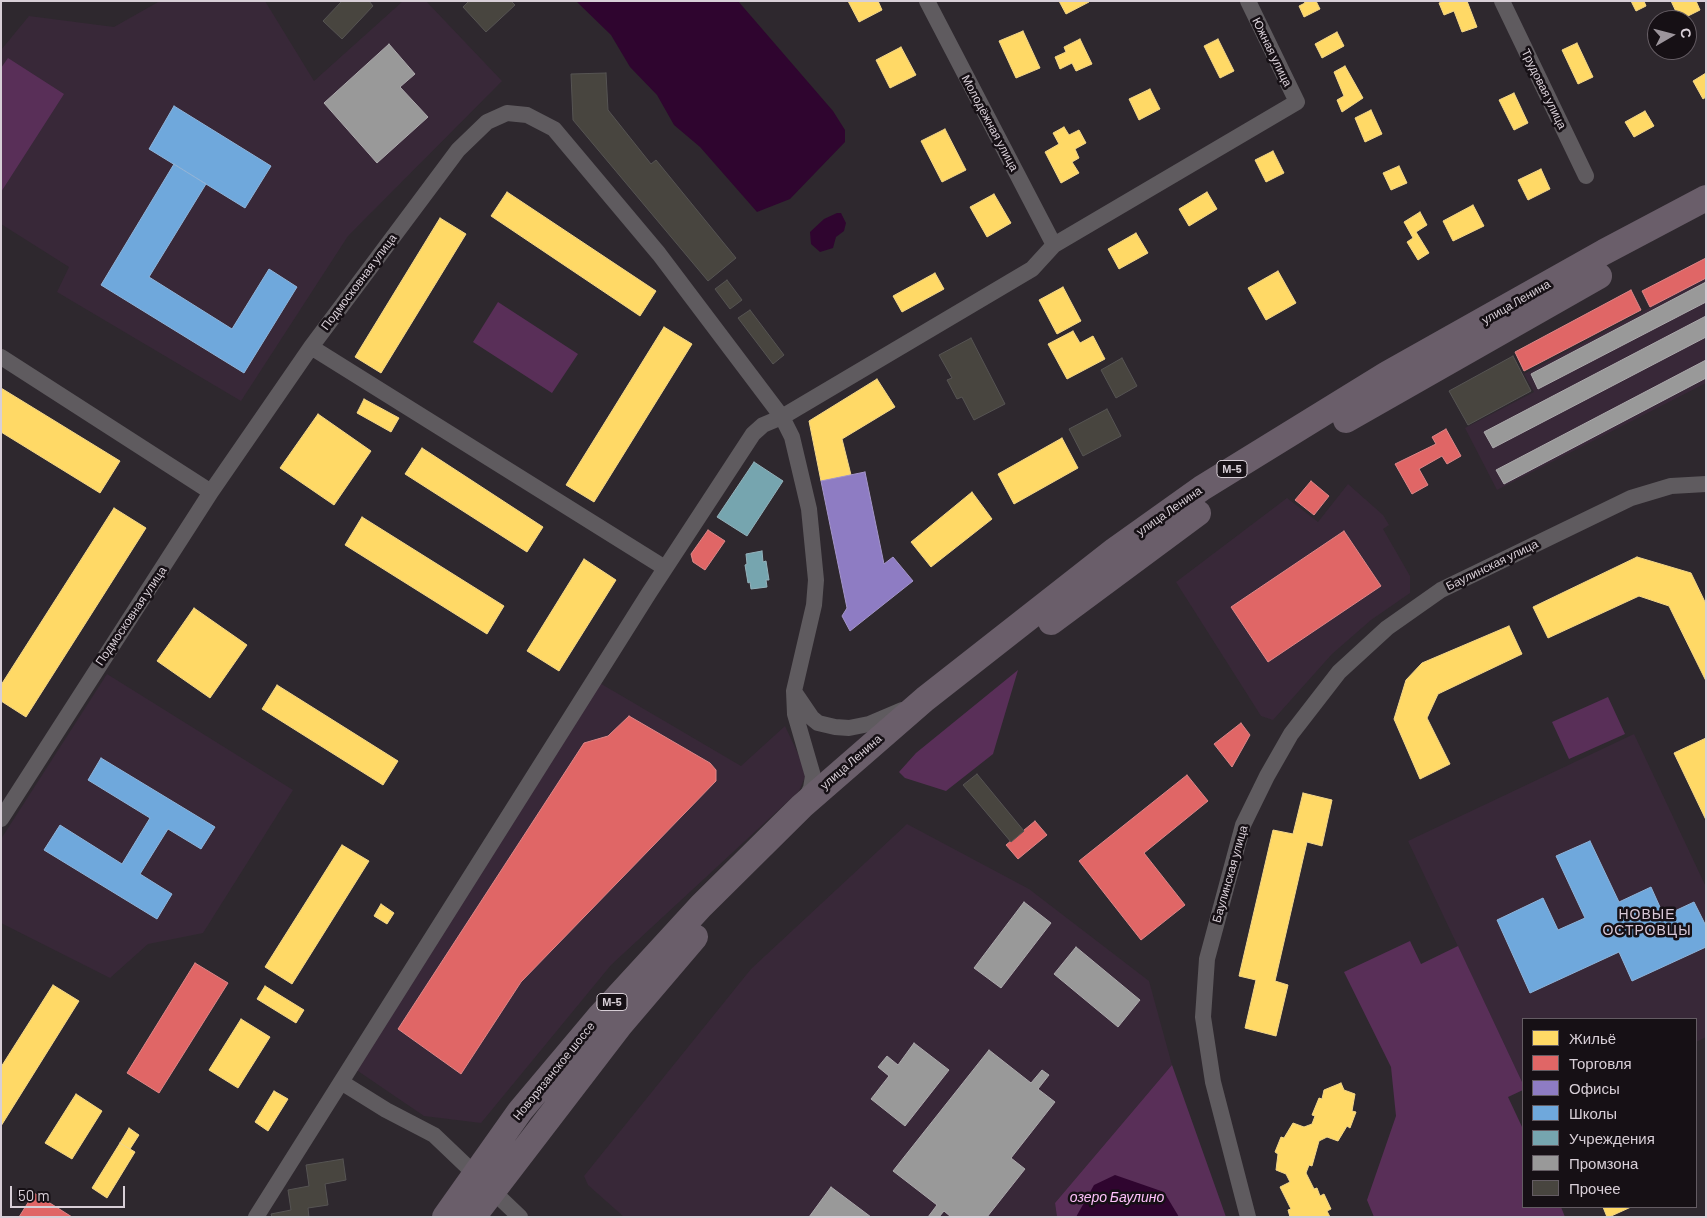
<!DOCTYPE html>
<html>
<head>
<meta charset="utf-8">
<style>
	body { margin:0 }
	#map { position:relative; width:1707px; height:1218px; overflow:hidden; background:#2e282e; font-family:Barlow,sans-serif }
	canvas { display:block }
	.frame { position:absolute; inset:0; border:2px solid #d8cfd7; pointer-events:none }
	.legend { position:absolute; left:1522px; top:1018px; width:175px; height:190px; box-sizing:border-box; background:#161015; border:1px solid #645c63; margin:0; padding:6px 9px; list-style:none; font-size:15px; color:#d8cfd7 }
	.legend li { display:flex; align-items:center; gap:10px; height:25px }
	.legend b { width:25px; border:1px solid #645c63 }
	.north { position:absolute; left:1647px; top:10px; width:50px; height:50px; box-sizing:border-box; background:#161015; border:1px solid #645c63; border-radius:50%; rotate:82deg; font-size:14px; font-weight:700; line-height:20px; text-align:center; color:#d8cfd7 }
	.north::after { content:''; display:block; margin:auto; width:18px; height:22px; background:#9c959c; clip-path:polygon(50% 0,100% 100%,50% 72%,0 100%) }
	.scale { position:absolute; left:10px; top:1186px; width:115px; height:22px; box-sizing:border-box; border:2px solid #d8cfd7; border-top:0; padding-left:6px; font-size:15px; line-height:18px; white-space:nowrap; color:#d8cfd7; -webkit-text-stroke:4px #161015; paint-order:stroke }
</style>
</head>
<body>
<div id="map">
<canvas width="1707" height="1218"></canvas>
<div class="frame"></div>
<ul class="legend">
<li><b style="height:14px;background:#ffd966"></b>Жильё</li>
<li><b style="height:14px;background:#e06666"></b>Торговля</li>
<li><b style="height:14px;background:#8e7cc3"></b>Офисы</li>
<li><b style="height:14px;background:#6fa8dc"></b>Школы</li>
<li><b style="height:14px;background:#76a5af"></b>Учреждения</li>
<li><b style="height:14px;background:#999"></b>Промзона</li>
<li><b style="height:14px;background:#48453f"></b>Прочее</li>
</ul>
<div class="north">С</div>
<div class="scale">50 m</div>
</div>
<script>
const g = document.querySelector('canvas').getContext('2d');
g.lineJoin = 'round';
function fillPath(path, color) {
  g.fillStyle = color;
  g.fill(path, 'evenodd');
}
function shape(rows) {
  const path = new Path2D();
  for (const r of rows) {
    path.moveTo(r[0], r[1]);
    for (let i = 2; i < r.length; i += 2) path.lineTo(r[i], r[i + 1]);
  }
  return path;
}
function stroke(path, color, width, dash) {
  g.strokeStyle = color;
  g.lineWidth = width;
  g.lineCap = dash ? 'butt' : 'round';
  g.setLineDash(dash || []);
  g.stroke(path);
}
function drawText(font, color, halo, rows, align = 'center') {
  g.font = font + ' Barlow,sans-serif';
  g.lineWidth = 5;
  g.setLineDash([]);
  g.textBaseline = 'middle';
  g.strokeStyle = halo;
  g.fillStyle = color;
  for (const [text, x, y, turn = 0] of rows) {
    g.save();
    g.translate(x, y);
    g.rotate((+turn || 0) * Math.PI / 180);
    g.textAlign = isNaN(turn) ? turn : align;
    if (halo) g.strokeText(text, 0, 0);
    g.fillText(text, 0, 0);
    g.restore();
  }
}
fillPath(shape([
	[160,1,265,1,314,81,403,1,426,1,502,81,348,236,241,401,57,292,69,267,1,224,1,50,29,16,114,27],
	[1706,278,1706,383,1497,490,1465,428,1534,392,1524,374],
	[1348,484,1383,515,1389,525,1383,529,1410,576,1410,593,1371,620,1332,654,1273,720,1261,716,1176,582,1287,498,1318,522],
	[107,674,293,790,203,933,148,944,110,978,1,923,1,839],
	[598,682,741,766,785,726,802,762,805,777,799,791,611,965,481,1123,424,1116,355,1069],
	[1634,734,1706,887,1706,1037,1696,1042,1696,1019,1523,1019,1523,1084,1408,841],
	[907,824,1029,889,1149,981,1172,1065,1055,1203,1057,1217,624,1217,588,1185,584,1176,751,969]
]), '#382838');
fillPath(shape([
	[8,58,64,94,1,192,1,68],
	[498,302,578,354,552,393,473,342],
	[1018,670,993,754,946,791,905,778,899,772,916,753],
	[1608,697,1625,734,1569,759,1552,722],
	[1410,941,1421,964,1458,946,1523,1084,1523,1090,1508,1097,1523,1129,1523,1207,1561,1207,1565,1217,1374,1217,1367,1200,1396,1116,1391,1067,1344,972],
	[1172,1065,1226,1217,1057,1217,1055,1203]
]), '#592f58');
fillPath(shape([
	[576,1,738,1,833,111,845,130,845,142,790,199,757,212,700,147,674,125,657,95,630,67,611,35],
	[837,213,841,213,846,223,844,231,836,237,833,248,820,252,811,244,810,232,824,219],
	[1115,1175,1164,1192,1179,1217,1076,1217,1094,1185]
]), '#2f052f');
const homes = shape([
	[848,1,878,1,882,10,859,22,848,1],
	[1059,1,1089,1,1089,2,1066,14,1059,1],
	[1304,1,1316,1,1320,9,1304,17,1299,6,1305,3,1304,1],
	[1444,1,1467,1,1477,27,1462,32,1454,11,1444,15,1439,3,1444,1],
	[1631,1,1644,1,1646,6,1636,11,1631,1],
	[1671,1,1696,1,1700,10,1680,20,1671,1],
	[1023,31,1040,68,1016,78,999,41,1023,31],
	[1337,32,1344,46,1322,58,1315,44,1337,32],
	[1080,39,1092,64,1076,71,1072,63,1060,69,1055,57,1066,52,1064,47,1080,39],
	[1218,39,1234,71,1220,78,1204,46,1218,39],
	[1577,43,1593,77,1578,84,1562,50,1577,43],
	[901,47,916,75,890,88,876,60,901,47],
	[1345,66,1363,98,1342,112,1337,100,1344,96,1334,72,1345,66],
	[1706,73,1706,97,1703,99,1693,81,1706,73],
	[1150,89,1160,109,1139,120,1129,99,1150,89],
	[1514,93,1528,123,1514,130,1499,100,1514,93],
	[1371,110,1382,134,1365,142,1355,118,1371,110],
	[1645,111,1654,126,1634,137,1625,122,1645,111],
	[1064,127,1069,135,1079,130,1086,143,1075,149,1079,158,1072,162,1079,173,1061,183,1045,152,1059,144,1053,133,1064,127],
	[945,129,966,170,942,182,921,141,945,129],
	[1273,151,1284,173,1266,182,1255,160,1273,151],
	[1399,166,1407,183,1391,190,1383,173,1399,166],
	[1541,169,1550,189,1528,200,1518,180,1541,169],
	[507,192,656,291,640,316,491,216,507,192],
	[1207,192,1217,209,1189,226,1179,209,1207,192],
	[994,194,1011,223,987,237,970,207,994,194],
	[1473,205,1484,226,1453,241,1443,221,1473,205],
	[1420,212,1427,225,1416,232,1429,253,1418,260,1407,242,1413,238,1404,222,1420,212],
	[440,218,466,234,381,373,355,357,440,218],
	[1136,233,1148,253,1119,269,1108,249,1136,233],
	[1278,271,1296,303,1266,320,1248,288,1278,271],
	[935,273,944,289,902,312,893,296,935,273],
	[1063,287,1081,321,1057,334,1039,300,1063,287],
	[664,327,692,344,594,502,566,485,664,327],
	[1073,331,1080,343,1093,336,1105,359,1067,379,1048,344,1073,331],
	[877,379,895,407,842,439,851,475,821,481,809,421,877,379],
	[1,388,120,461,100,493,1,432,1,388],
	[364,399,399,418,391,432,357,413,364,399],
	[318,414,371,451,334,505,280,468,318,414],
	[1062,438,1078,468,1014,504,998,474,1062,438],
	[422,448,543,527,527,552,405,474,422,448],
	[972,492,992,519,931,567,911,542,972,492],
	[114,508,146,528,26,717,1,701,1,685,114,508],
	[362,517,504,606,487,634,345,545,362,517],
	[1637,557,1691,573,1706,604,1706,681,1669,606,1639,596,1548,638,1533,607,1637,557],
	[584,559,616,580,559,671,527,651,584,559],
	[194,608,247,645,210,698,157,661,194,608],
	[1509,626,1522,654,1438,694,1427,718,1450,764,1420,779,1394,719,1406,680,1422,663,1509,626],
	[277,685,398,761,383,785,262,709,277,685],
	[1706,738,1706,820,1674,753,1706,738],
	[1303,793,1332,800,1322,846,1307,842,1275,981,1288,985,1276,1036,1245,1028,1256,980,1239,976,1273,830,1293,834,1303,793],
	[342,845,369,861,292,984,265,967,342,845],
	[381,904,394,913,387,924,374,916,381,904],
	[53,985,79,1001,1,1126,1,1067,53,985],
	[265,986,304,1010,296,1023,257,999,265,986],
	[241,1019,270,1037,238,1088,209,1070,241,1019],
	[1341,1083,1344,1090,1355,1094,1352,1111,1356,1112,1350,1128,1347,1126,1338,1141,1327,1137,1319,1141,1312,1166,1309,1165,1306,1173,1314,1189,1317,1188,1320,1196,1324,1194,1331,1209,1327,1211,1330,1217,1290,1217,1288,1210,1291,1209,1280,1187,1290,1182,1286,1174,1276,1170,1278,1154,1275,1152,1281,1137,1284,1138,1293,1123,1304,1127,1312,1124,1315,1116,1312,1115,1319,1098,1322,1099,1324,1090,1341,1083],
	[274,1091,288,1099,268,1131,255,1122,274,1091],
	[76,1094,102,1111,72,1159,45,1143,76,1094],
	[129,1128,139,1135,130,1149,120,1143,129,1128],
	[120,1143,135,1152,107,1198,92,1188,120,1143],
	[1603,1207,1631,1207,1609,1217,1607,1217,1603,1207]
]);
fillPath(homes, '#ffd966');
stroke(homes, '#f3d688', 1);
const shops = shape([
	[1706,258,1706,278,1650,307,1642,291,1706,258],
	[1631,290,1641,310,1524,371,1515,352,1631,290],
	[1446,429,1461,456,1447,464,1442,456,1419,469,1428,485,1412,494,1395,464,1436,444,1432,437,1446,429],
	[1311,481,1329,496,1314,515,1295,500,1311,481],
	[708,530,725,541,705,570,693,562,691,554,708,530],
	[1344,531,1381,586,1268,662,1231,607,1344,531],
	[629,716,710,763,716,770,716,781,521,982,461,1074,398,1029,584,743,608,736,629,716],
	[1241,723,1250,735,1232,767,1214,744,1241,723],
	[1187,775,1208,801,1144,853,1185,905,1141,940,1079,861,1187,775],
	[1035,821,1047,835,1018,859,1006,845,1035,821],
	[195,963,228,983,159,1093,127,1073,195,963],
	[34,1193,72,1217,19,1217,34,1193]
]);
fillPath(shops, '#e06666');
stroke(shops, '#de8688', 1);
const offices = shape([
	[865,472,884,564,893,557,913,581,850,631,842,616,847,608,821,481,865,472]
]);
fillPath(offices, '#8e7cc3');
stroke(offices, '#a495c9', 1);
const schools = shape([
	[174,106,271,166,245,208,149,149,174,106],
	[174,164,206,184,149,277,232,329,269,269,297,287,244,373,101,285,174,164],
	[101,758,215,827,201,849,168,829,140,874,172,894,157,919,44,850,60,825,122,864,150,818,88,780,101,758],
	[1590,841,1619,902,1651,887,1664,916,1694,902,1706,926,1706,947,1632,981,1619,952,1530,993,1497,920,1543,898,1558,930,1585,918,1556,856,1590,841]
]);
fillPath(schools, '#6fa8dc');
stroke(schools, '#8eb4da', 1);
const public = shape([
	[754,462,783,481,747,536,717,517,754,462],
	[762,551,763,562,766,561,769,580,766,580,767,587,751,589,750,582,748,583,745,565,747,564,746,554,762,551]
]);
fillPath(public, '#76a5af');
stroke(public, '#93b2bb', 1);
const industry = shape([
	[389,44,415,74,400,87,428,117,377,163,324,103,389,44],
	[1706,282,1706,302,1538,389,1531,374,1706,282],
	[1706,316,1706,337,1493,448,1484,432,1706,316],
	[1706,360,1706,378,1504,484,1496,470,1706,360],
	[1024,902,1051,923,1001,988,974,968,1024,902],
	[1076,947,1140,1000,1118,1027,1054,974,1076,947],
	[914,1043,949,1070,905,1126,871,1099,889,1076,878,1067,887,1056,898,1065,914,1043],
	[989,1050,1031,1083,1042,1070,1049,1075,1038,1089,1055,1102,1011,1158,1025,1169,987,1217,951,1217,944,1211,939,1217,928,1217,937,1205,893,1171,989,1050],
	[831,1187,871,1217,809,1217,831,1187]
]);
fillPath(industry, '#999');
stroke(industry, '#aca9ac', 1);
const building = shape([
	[342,1,369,1,373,6,342,39,323,21,342,1],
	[469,1,511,1,515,5,486,32,463,7,469,1],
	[606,73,608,110,651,164,656,160,736,258,708,281,573,120,571,74,606,73],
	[727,280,742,300,730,309,715,289,727,280],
	[750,310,784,355,773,364,738,318,750,310],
	[971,338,1005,404,974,420,962,397,957,399,947,380,952,378,939,355,971,338],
	[1513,356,1531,391,1468,425,1449,391,1513,356],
	[1122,358,1137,386,1116,398,1101,370,1122,358],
	[1107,409,1121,436,1083,456,1069,429,1107,409],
	[977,774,1024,831,1011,842,963,785,977,774],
	[343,1159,346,1180,325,1184,328,1205,308,1208,309,1217,272,1217,271,1214,291,1210,288,1190,309,1186,306,1165,343,1159]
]);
fillPath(building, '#48453f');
stroke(building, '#565453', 1);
stroke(shape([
	[927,1,1054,245],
	[1502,1,1586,176],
	[311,347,665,568],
	[1,357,211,492],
	[795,693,812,718,818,723,835,727,849,728,869,724,902,710],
	[1,819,211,492,311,347,458,150,487,122,507,113,527,115,554,129,659,254,782,417,792,437,809,509,816,580,814,605,794,691,795,714,813,776,811,788,805,800],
	[341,1082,386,1110,434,1135,520,1217],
	[256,1217,649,593,753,434,763,425,782,417,1032,269,1054,245,1297,102,1248,1],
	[1248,1217,1213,1082,1203,1017,1207,959,1243,825,1267,776,1291,734,1339,672,1387,628,1441,590,1631,498,1671,486,1706,484]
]), '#5f5b5f', 16);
stroke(shape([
	[1346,420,1599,276],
	[1051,622,1198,513],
	[445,1217,520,1111,599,1017,701,906,802,806,925,699,1115,550,1202,488,1387,374,1604,252,1706,198],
	[473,1217,620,1025,695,937]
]), '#6a5e6a', 26);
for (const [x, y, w] of [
	[1232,469,30],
	[612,1002,30]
]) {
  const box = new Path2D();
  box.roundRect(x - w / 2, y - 8.5, w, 17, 4);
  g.fillStyle = '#161015';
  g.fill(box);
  stroke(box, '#d8cfd7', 1);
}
drawText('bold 11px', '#d8cfd7', null, [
	["М-5",1232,469],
	["М-5",612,1002]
]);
drawText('12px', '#d8cfd7', '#161015', [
	["Южная улица",1272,52,64],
	["Трудовая улица",1544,89,64],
	["Молодёжная улица",990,123,62],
	["Подмосковная улица",359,282,-53],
	["улица Ленина",1516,302,-30],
	["улица Ленина",1169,511,-35],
	["Баулинская улица",1492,565,-26],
	["Подмосковная улица",131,616,-56],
	["улица Ленина",851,762,-41],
	["Баулинская улица",1230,874,-74],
	["Новорязанское шоссе",554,1071,-51]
]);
g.letterSpacing = '1px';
drawText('14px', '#d8c8d7', '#161015', [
	["НОВЫЕ",1647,914],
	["ОСТРОВЦЫ",1647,930]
]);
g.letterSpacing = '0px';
drawText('italic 14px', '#fdc0f9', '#161015', [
	["озеро Баулино",1117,1197]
]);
</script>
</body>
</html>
